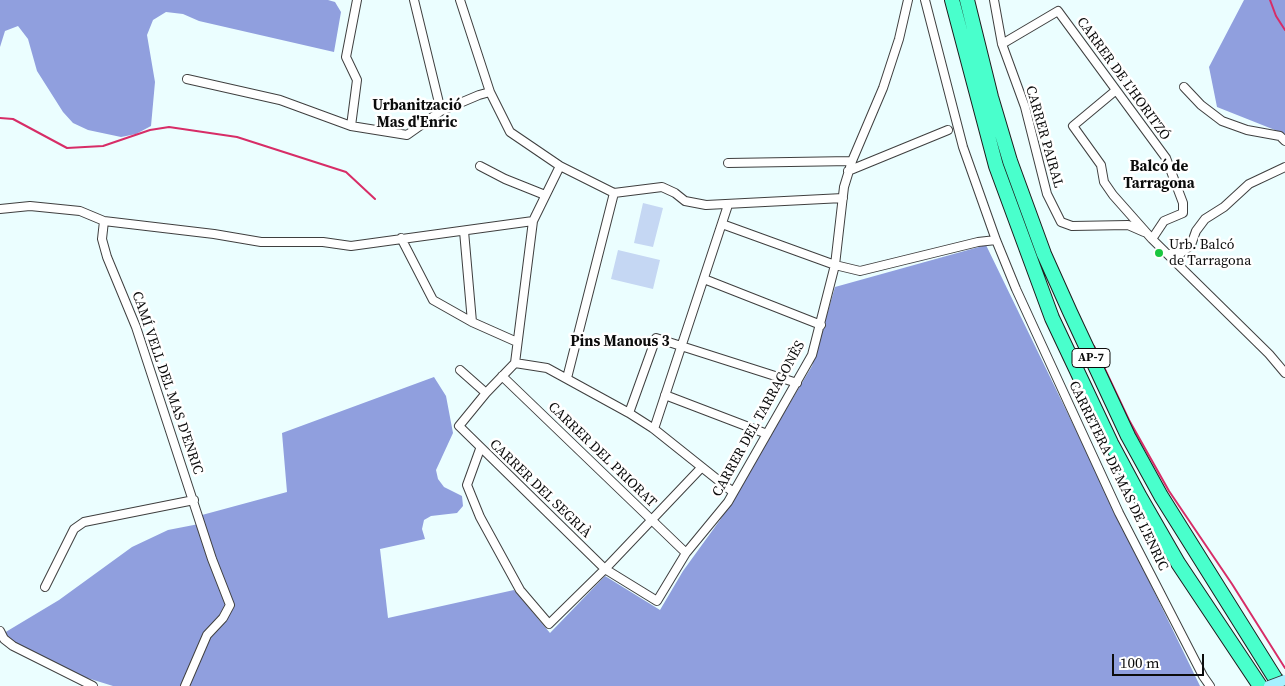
<!DOCTYPE html>
<html>
<head>
<meta charset="utf-8">
<style>
	body { margin:0 }
	#map { position:relative; width:1285px; height:686px; overflow:hidden; background:#ebfeff; font-family:"Source Serif 4",serif }
	canvas { display:block }
	.scale { position:absolute; left:1112px; top:654px; width:92px; height:22px; box-sizing:border-box; border:2px solid #0c0c0c; border-top:0; padding-left:6px; font-size:15px; line-height:18px; white-space:nowrap; color:#0c0c0c; -webkit-text-stroke:4px #fff; paint-order:stroke }
</style>
</head>
<body>
<div id="map">
<canvas width="1285" height="686"></canvas>
<div class="scale">100 m</div>
</div>
<script>
const g = document.querySelector('canvas').getContext('2d');
g.lineJoin = 'round';
function fillPath(path, color) {
  g.fillStyle = color;
  g.fill(path, 'evenodd');
}
function shape(rows) {
  const path = new Path2D();
  for (const r of rows) {
    path.moveTo(r[0], r[1]);
    for (let i = 2; i < r.length; i += 2) path.lineTo(r[i], r[i + 1]);
  }
  return path;
}
function stroke(path, color, width, dash) {
  g.strokeStyle = color;
  g.lineWidth = width;
  g.lineCap = dash ? 'butt' : 'round';
  g.setLineDash(dash || []);
  g.stroke(path);
}
function drawText(font, color, halo, rows, align = 'center') {
  g.font = font + ' "Source Serif 4",serif';
  g.lineWidth = 5;
  g.setLineDash([]);
  g.textBaseline = 'middle';
  g.strokeStyle = halo;
  g.fillStyle = color;
  for (const [text, x, y, turn = 0] of rows) {
    g.save();
    g.translate(x, y);
    g.rotate((+turn || 0) * Math.PI / 180);
    g.textAlign = isNaN(turn) ? turn : align;
    if (halo) g.strokeText(text, 0, 0);
    g.fillText(text, 0, 0);
    g.restore();
  }
}
fillPath(shape([
	[0,0,328,0,335,2,341,12,334,52,199,21,183,14,166,12,153,20,147,35,155,82,151,126,136,134,121,137,88,130,73,123,63,112,37,71,28,39,18,26,5,31,0,47],
	[1244,0,1285,0,1285,134,1217,107,1209,67],
	[986,245,1200,686,113,686,68,672,9,640,4,633,59,600,132,547,168,530,204,523,202,515,287,492,282,433,434,377,446,396,453,433,436,470,438,479,444,487,462,496,463,506,457,513,431,516,424,520,422,529,425,539,380,549,388,618,514,590,550,633,605,576,660,610,683,571,720,520,812,366,835,287]
]), '#909fde');
fillPath(shape([
	[643,203,663,208,653,247,634,243],
	[618,250,660,260,653,289,611,279]
]), '#c5d7f3');
stroke(shape([
	[1270,0,1276,16,1285,30],
	[0,118,13,119,67,148,103,146,150,130,169,127,237,137,346,172,375,199],
	[1094,346,1129,420,1169,491,1232,584,1285,668]
]), '#d72d67', 2);
const minor = shape([
	[414,0,441,111],
	[460,0,490,92],
	[925,0,963,147,996,240,1016,289,1119,513,1203,676,1210,686],
	[994,0,1002,44,1025,107,1047,194,1061,222,1072,226,1128,225,1144,232],
	[1002,44,1058,11,1166,158,1183,203,1183,213,1164,221,1152,239],
	[187,79,280,100,351,126,407,135,441,111,479,95,490,92,510,132,560,166,614,193,662,187,675,193,685,201,706,205,843,198],
	[1184,87,1201,105,1222,121,1247,130,1280,136,1285,141],
	[1115,91,1073,126,1101,165,1104,182,1113,195,1152,239,1269,354,1285,373],
	[351,126,357,80,346,57,357,0],
	[728,163,852,161],
	[480,166,505,179,545,195],
	[560,166,533,221,515,363,486,393,459,426,605,569,657,601,686,553,728,502,812,355,835,265,844,187,852,161,883,88,899,39,908,0],
	[848,171,948,130],
	[0,209,30,206,80,211,104,221,214,234,261,242,323,242,351,246,533,221],
	[104,221,102,239,107,257,136,327,212,559,230,605,223,618,207,635,185,686],
	[722,224,835,265,860,271,978,242,996,240],
	[464,231,472,322],
	[401,238,433,300,472,322,517,342],
	[1169,254,1180,254,1191,245,1196,231,1205,219,1224,207,1249,184,1285,167],
	[704,279,821,325],
	[515,363,547,368,629,413,654,429,733,492],
	[460,370,486,393],
	[502,376,686,553],
	[567,378,614,193],
	[665,395,767,434],
	[629,413,656,338,797,383],
	[654,429,728,205],
	[480,449,467,485,480,517,520,590,549,624,605,569,701,468],
	[45,587,74,529,84,522,194,500],
	[0,631,4,639,13,646,93,686]
]);
const motorway = shape([
	[952,0,996,166,1052,318,1111,443,1140,497,1178,563,1260,686],
	[967,0,991,97,1010,161,1044,254,1070,312,1128,436,1161,496,1280,686]
]);
stroke(minor, '#3f3f3f', 10);
stroke(motorway, '#1d1d1d', 16);
stroke(minor, '#fff', 8);
stroke(motorway, '#49ffcc', 14);
const secondaryBridge = shape([
	[1269,686,1285,680]
]);
stroke(secondaryBridge, '#2e2e2e', 12, []);
stroke(secondaryBridge, '#a6f1ff', 10);
for (const [x, y, r, color] of [
	[1159,253,5,"#1ac63f"]
]) {
  const dot = new Path2D();
  dot.arc(x, y, r, 0, 2 * Math.PI);
  g.fillStyle = color;
  g.fill(dot);
  stroke(dot, '#fff', 2);
}
for (const [x, y, w] of [
	[1091,358,38]
]) {
  const box = new Path2D();
  box.roundRect(x - w / 2, y - 9.5, w, 19, 4);
  g.fillStyle = '#fff';
  g.fill(box);
  stroke(box, '#0c0c0c', 1);
}
drawText('bold 12px', '#0c0c0c', null, [
	["AP-7",1091,358]
]);
drawText('14px', '#0c0c0c', '#fff', [
	["CARRER DE L'HORITZÓ",1123,79,54],
	["CARRER PAIRAL",1044,137,74],
	["CAMÍ VELL DEL MAS D'ENRIC",167,383,71],
	["CARRER DEL TARRAGONÈS",759,419,-61],
	["CARRER DEL PRIORAT",602,455,44],
	["CARRETERA DE MAS DE L'ENRIC",1118,476,64],
	["CARRER DEL SEGRIÀ",540,489,44]
]);
drawText('14px', '#0c0c0c', '#fff', [
	["Urb. Balcó",1169,245],
	["de Tarragona",1169,261]
], 'left');
drawText('bold 15px', '#0c0c0c', '#fff', [
	["Urbanització",417,106],
	["Mas d'Enric",417,123],
	["Balcó de",1159,167],
	["Tarragona",1159,184],
	["Pins Manous 3",620,342]
]);
</script>
</body>
</html>
